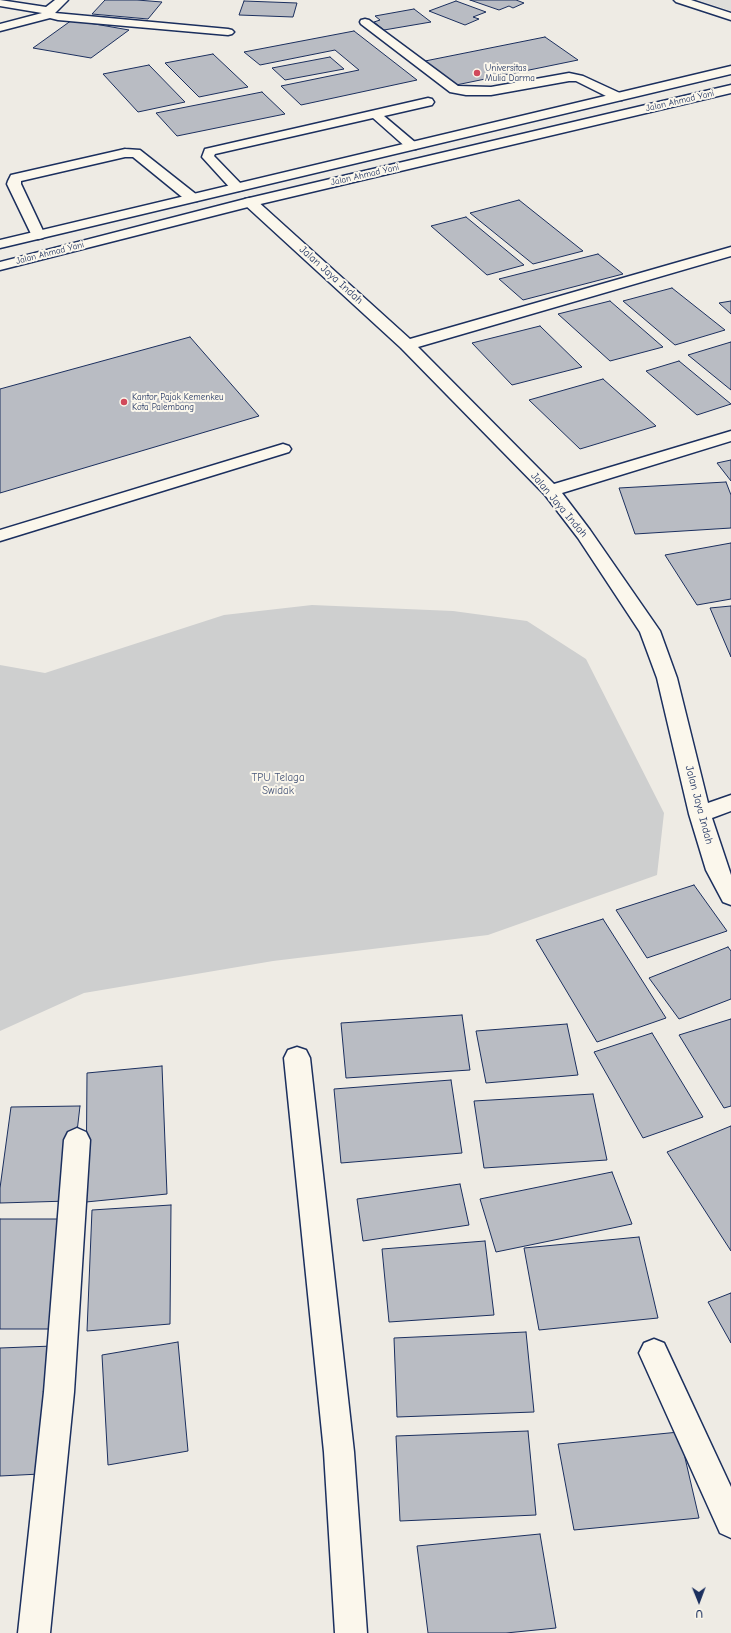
<!DOCTYPE html>
<html>
<head>
<meta charset="utf-8">
<style>
	body { margin:0 }
	#map { position:relative; width:731px; height:1633px; overflow:hidden; background:#eeebe4; font-family:"Comic Neue",sans-serif }
	canvas { display:block }
	.north { position:absolute; left:679px; top:1581px; width:40px; height:40px; -webkit-text-stroke:3px #fbf7ec; paint-order:stroke; rotate:179deg; font-size:11px; font-weight:700; line-height:16px; text-align:center; color:#1b2f5e }
	.north::after { content:''; display:block; margin:auto; width:14px; height:18px; background:#1b2f5e; clip-path:polygon(50% 0,100% 100%,50% 72%,0 100%) }
</style>
</head>
<body>
<div id="map">
<canvas width="731" height="1633"></canvas>
<div class="north">U</div>
</div>
<script>
const g = document.querySelector('canvas').getContext('2d');
g.lineJoin = 'round';
function fillPath(path, color) {
  g.fillStyle = color;
  g.fill(path, 'evenodd');
}
function shape(rows) {
  const path = new Path2D();
  for (const r of rows) {
    path.moveTo(r[0], r[1]);
    for (let i = 2; i < r.length; i += 2) path.lineTo(r[i], r[i + 1]);
  }
  return path;
}
function stroke(path, color, width, dash) {
  g.strokeStyle = color;
  g.lineWidth = width;
  g.lineCap = dash ? 'butt' : 'round';
  g.setLineDash(dash || []);
  g.stroke(path);
}
function drawText(font, color, halo, rows, align = 'center') {
  g.font = font + ' "Comic Neue",sans-serif';
  g.lineWidth = 4;
  g.setLineDash([]);
  g.textBaseline = 'middle';
  g.strokeStyle = halo;
  g.fillStyle = color;
  for (const [text, x, y, turn = 0] of rows) {
    g.save();
    g.translate(x, y);
    g.rotate((+turn || 0) * Math.PI / 180);
    g.textAlign = isNaN(turn) ? turn : align;
    if (halo) g.strokeText(text, 0, 0);
    g.fillText(text, 0, 0);
    g.restore();
  }
}
fillPath(shape([
	[697,0,731,0,731,11]
]), '#deddda');
fillPath(shape([
	[312,605,453,611,527,621,586,659,664,813,657,875,488,935,273,961,84,993,0,1031,0,665,45,673,224,615]
]), '#cecfcf');
const building = shape([
	[105,0,137,0,162,2,148,19,92,14,105,0],
	[470,0,516,0,524,3,513,8,509,6,499,10,470,0],
	[244,1,297,3,293,17,239,15,244,1],
	[456,1,486,12,473,17,479,19,465,25,429,11,456,1],
	[414,9,431,22,384,30,374,22,380,20,375,16,414,9],
	[72,20,129,30,91,58,33,48,72,20],
	[354,31,417,80,301,105,281,86,359,70,335,50,260,65,244,52,354,31],
	[545,37,578,60,456,85,425,61,545,37],
	[213,54,248,87,199,97,165,63,213,54],
	[330,57,344,69,285,80,272,68,330,57],
	[149,65,185,102,138,112,103,74,149,65],
	[262,92,285,114,177,136,156,113,262,92],
	[519,200,583,251,533,264,470,213,519,200],
	[466,217,524,265,487,275,431,226,466,217],
	[598,254,623,274,523,300,499,279,598,254],
	[672,288,725,330,675,345,623,301,672,288],
	[610,301,663,347,610,361,558,314,610,301],
	[731,301,731,314,719,303,731,301],
	[540,326,582,367,512,385,472,343,540,326],
	[190,337,259,416,0,493,0,389,190,337],
	[731,342,731,390,688,355,731,342],
	[679,361,731,404,697,415,646,371,679,361],
	[603,379,656,426,580,449,529,400,603,379],
	[731,460,731,481,717,463,731,460],
	[726,482,731,495,731,528,635,534,619,488,726,482],
	[731,543,731,599,697,605,665,555,731,543],
	[731,606,731,657,710,608,731,606],
	[694,885,727,931,647,958,616,910,694,885],
	[603,919,666,1018,597,1042,536,940,603,919],
	[728,947,731,951,731,999,679,1019,649,978,728,947],
	[462,1015,470,1070,346,1078,341,1023,462,1015],
	[731,1019,731,1106,724,1108,679,1035,731,1019],
	[567,1024,578,1075,486,1083,476,1031,567,1024],
	[652,1033,703,1117,643,1138,594,1052,652,1033],
	[162,1066,167,1194,86,1202,87,1073,162,1066],
	[451,1080,462,1153,341,1163,334,1089,451,1080],
	[593,1094,607,1160,484,1168,474,1101,593,1094],
	[80,1106,69,1201,0,1203,0,1188,11,1107,80,1106],
	[731,1126,731,1251,667,1152,731,1126],
	[612,1172,632,1224,496,1252,480,1199,612,1172],
	[460,1184,469,1225,363,1241,357,1199,460,1184],
	[171,1205,170,1324,87,1331,92,1210,171,1205],
	[0,1219,67,1219,51,1329,0,1329,0,1219],
	[639,1237,658,1318,539,1330,524,1248,639,1237],
	[485,1241,494,1315,389,1322,382,1249,485,1241],
	[731,1293,731,1343,708,1302,731,1293],
	[526,1332,534,1412,397,1417,394,1338,526,1332],
	[178,1342,188,1451,108,1465,102,1355,178,1342],
	[53,1346,40,1474,0,1476,0,1348,53,1346],
	[528,1431,536,1515,400,1521,396,1436,528,1431],
	[679,1432,699,1518,574,1530,558,1444,679,1432],
	[540,1534,556,1628,506,1633,428,1633,417,1546,540,1534]
]);
fillPath(building, '#b9bcc3');
stroke(building, '#1b2f5e', 1);
const service = shape([
	[365,19,369,20,458,86,491,87,569,73,583,76,622,94,624,97,622,100,614,100,576,81,569,81,491,95,466,95,450,92,361,24,360,22,361,20,365,19],
	[428,98,432,99,434,102,432,105,384,116,416,143,418,146,416,149,408,149,373,118,215,154,214,156,244,187,242,190,237,191,232,190,202,157,205,149,428,98],
	[125,149,140,150,197,195,199,198,197,201,187,201,133,157,125,157,21,181,21,184,45,235,43,238,38,239,33,238,7,184,8,181,11,175,125,149],
	[283,444,289,446,291,449,289,452,0,541,0,530,283,444]
]);
const minor = shape([
	[0,0,46,7,55,0,68,0,55,13,228,29,232,30,234,32,232,34,228,35,58,20,50,18,0,31,0,24,42,13,0,6,0,0],
	[674,0,691,0,731,13,731,20,676,2,674,0],
	[250,198,255,199,410,339,731,247,731,256,418,347,554,484,731,431,731,441,562,493,590,530,660,631,677,678,708,803,731,795,731,811,712,818,731,875,731,905,723,902,706,870,689,814,657,678,640,632,578,538,545,495,401,348,245,205,243,202,245,199,250,198],
	[297,1047,306,1050,310,1058,354,1452,367,1633,335,1633,324,1452,284,1058,288,1050,297,1047],
	[77,1128,86,1132,90,1140,74,1392,50,1633,18,1633,44,1392,64,1140,68,1132,77,1128],
	[654,1339,664,1343,731,1487,731,1538,720,1533,639,1353,644,1343,654,1339]
]);
const trunk = shape([
	[731,66,731,74,0,248,0,240,731,66],
	[731,85,731,93,252,206,0,270,0,262,245,199,731,85]
]);
stroke(service, '#1b2f5e', 3);
stroke(minor, '#1b2f5e', 3);
stroke(trunk, '#1b2f5e', 3);
fillPath(service, '#fbf7ec');
fillPath(minor, '#fbf7ec');
fillPath(trunk, '#fbf7ec');
for (const [x, y, r, color] of [
	[477,73,4,"#d1495b"],
	[124,402,4,"#d1495b"]
]) {
  const dot = new Path2D();
  dot.arc(x, y, r, 0, 2 * Math.PI);
  g.fillStyle = color;
  g.fill(dot);
  stroke(dot, '#fbf7ec', 1.5);
}
drawText('9px', '#1b2f5e', '#fbf7ec', [
	["Universitas",485,68],
	["Mulia Darma",485,78],
	["Kantor Pajak Kemenkeu",132,397],
	["Kota Palembang",132,407]
], 'left');
drawText('9px', '#1b2f5e', '#fbf7ec', [
	["Jalan Ahmad Yani",680,101,-13],
	["Jalan Ahmad Yani",365,175,-13],
	["Jalan Ahmad Yani",50,253,-14]
]);
drawText('11px', '#1b2f5e', '#fbf7ec', [
	["Jalan Jaya Indah",331,275,42],
	["Jalan Jaya Indah",559,505,50],
	["Jalan Jaya Indah",699,805,75]
]);
drawText('11px', '#48577a', '#fbf7ec', [
	["TPU Telaga",278,778],
	["Swidak",278,791]
]);
</script>
</body>
</html>
